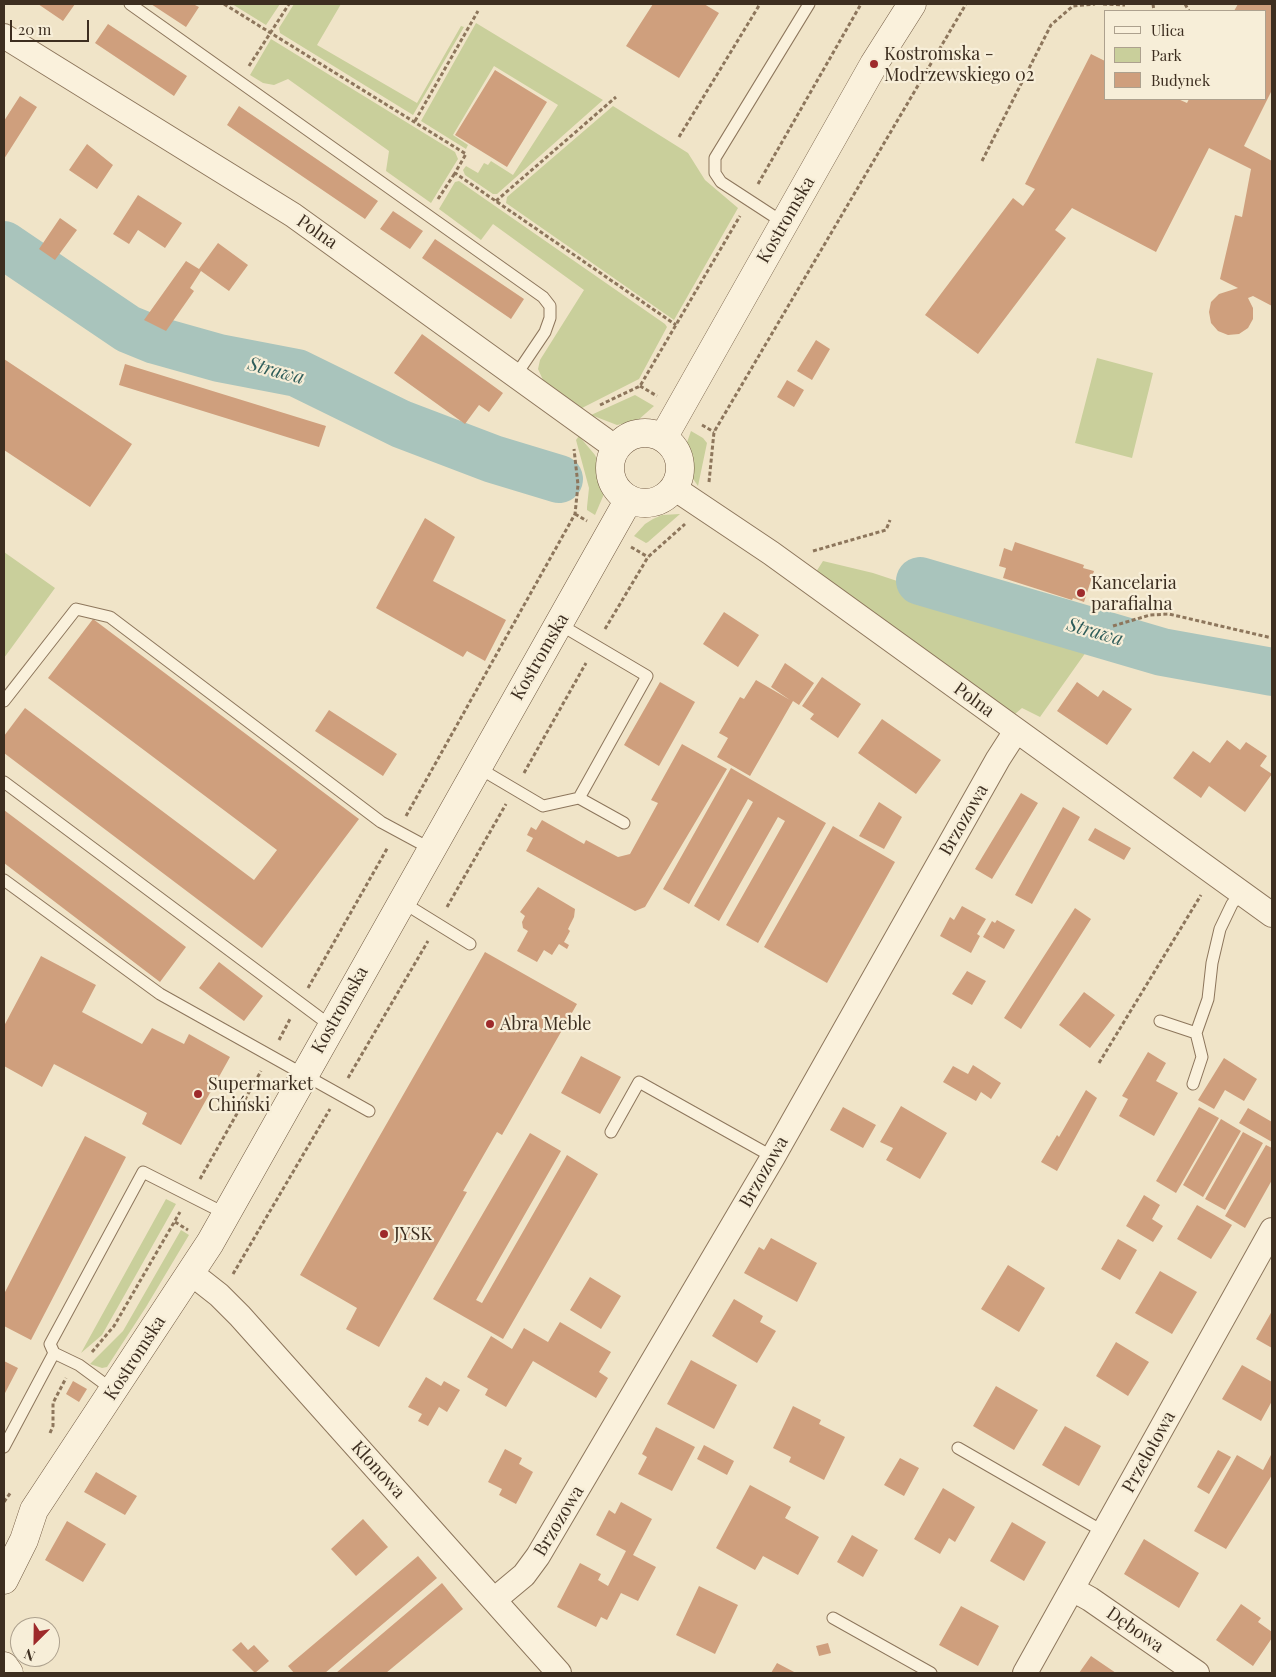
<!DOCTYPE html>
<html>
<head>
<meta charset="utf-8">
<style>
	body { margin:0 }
	#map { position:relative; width:1276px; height:1677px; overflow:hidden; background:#f0e4c8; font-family:"Playfair Display",serif }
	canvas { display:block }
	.frame { position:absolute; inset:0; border:5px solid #3d2e20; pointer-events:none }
	.legend { position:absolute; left:1104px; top:10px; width:162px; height:90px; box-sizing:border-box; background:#f7eed8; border:1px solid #ada18e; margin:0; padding:6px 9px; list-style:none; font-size:15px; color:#3d2e20 }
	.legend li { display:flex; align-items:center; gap:10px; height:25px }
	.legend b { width:25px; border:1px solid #ada18e }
	.north { position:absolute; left:10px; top:1617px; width:50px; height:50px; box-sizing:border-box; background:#f7eed8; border:1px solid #ada18e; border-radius:50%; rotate:203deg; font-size:14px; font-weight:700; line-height:20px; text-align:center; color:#3d2e20 }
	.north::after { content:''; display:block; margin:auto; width:18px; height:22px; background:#9e2a2b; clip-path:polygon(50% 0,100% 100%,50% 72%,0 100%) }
	.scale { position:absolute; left:10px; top:20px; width:79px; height:22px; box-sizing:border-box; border:2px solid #3d2e20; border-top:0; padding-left:6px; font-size:15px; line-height:18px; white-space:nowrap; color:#3d2e20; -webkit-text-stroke:4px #f7eed8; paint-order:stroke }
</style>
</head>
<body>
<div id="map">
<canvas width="1276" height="1677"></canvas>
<div class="frame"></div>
<ul class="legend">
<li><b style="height:6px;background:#faf1dc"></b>Ulica</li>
<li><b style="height:14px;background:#c9cf9b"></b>Park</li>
<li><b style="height:14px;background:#cf9f7d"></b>Budynek</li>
</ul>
<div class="north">N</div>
<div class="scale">20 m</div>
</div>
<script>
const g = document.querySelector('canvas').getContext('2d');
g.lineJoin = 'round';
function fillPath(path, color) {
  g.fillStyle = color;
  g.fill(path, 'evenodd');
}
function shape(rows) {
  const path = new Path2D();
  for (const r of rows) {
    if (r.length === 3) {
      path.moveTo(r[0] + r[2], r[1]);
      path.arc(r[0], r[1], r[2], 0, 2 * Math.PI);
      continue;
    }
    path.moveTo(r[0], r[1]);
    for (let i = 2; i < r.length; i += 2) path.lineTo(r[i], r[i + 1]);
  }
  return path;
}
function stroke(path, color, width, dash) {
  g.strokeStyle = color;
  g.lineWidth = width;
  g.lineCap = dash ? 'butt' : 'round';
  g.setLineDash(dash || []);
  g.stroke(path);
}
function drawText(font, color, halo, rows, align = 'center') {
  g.font = font + ' "Playfair Display",serif';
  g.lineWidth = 4.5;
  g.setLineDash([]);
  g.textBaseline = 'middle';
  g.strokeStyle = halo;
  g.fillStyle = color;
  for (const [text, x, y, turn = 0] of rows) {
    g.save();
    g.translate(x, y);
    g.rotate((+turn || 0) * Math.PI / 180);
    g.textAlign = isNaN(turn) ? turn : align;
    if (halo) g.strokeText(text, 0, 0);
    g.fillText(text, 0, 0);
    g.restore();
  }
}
fillPath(shape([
	[232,4,280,4,266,25],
	[294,4,341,4,317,45,417,103,461,26,464,27,413,115,280,33,279,28],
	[476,23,603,100,497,194,493,194,465,175,463,170,466,166,478,173,484,163,488,165,491,161,513,175,558,105,494,66,453,135,468,145,466,149,421,121],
	[271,39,455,152,458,159,431,203,386,171,389,151,288,79,274,85,263,83,250,75],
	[613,106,688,153,705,180,738,208,674,320,506,203,507,197],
	[459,181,665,324,667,327,639,379,582,408,543,380,538,369,540,360,584,290,493,224,481,240,439,209,455,182],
	[1097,358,1153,373,1132,458,1075,443],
	[635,395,654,406,637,421,617,425,591,415],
	[691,431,703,438,707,443,698,486,691,476,685,460,685,448],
	[579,436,595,455,605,475,604,494,595,515,587,510,587,507,589,488,576,440],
	[680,514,648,542,646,543,634,536,645,524,653,519,662,515],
	[4,552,55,588,4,658],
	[823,561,873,573,1091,645,1040,717,1022,708,1015,714,816,572],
	[166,1199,176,1204,102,1335,81,1353],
	[181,1230,189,1235,146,1307,107,1367,102,1368,90,1364,123,1331]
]), '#c9cf9b');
const water = shape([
	[507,449,513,459,563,475,560,486,503,468,507,449]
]);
fillPath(water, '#a9c4bc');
stroke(water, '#6f938a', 1);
stroke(shape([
	[4,245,128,329,155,340,219,358,297,373,401,424,493,459,559,479],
	[920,581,1162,652,1272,672]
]), '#a9c4bc', 48);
fillPath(shape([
	[38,4,75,4,63,21],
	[151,4,193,4,199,7,186,27],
	[653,4,704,4,719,13,679,78,626,46],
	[1238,4,1272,4,1272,90,1244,146,1272,161,1272,306,1253,296,1248,298,1253,308,1253,319,1248,328,1239,334,1228,335,1218,331,1211,323,1209,312,1211,302,1219,294,1238,288,1220,279,1235,215,1242,217,1251,169,1209,148,1156,252,1072,208,1055,230,1066,238,978,354,925,315,1013,198,1023,206,1035,189,1025,184,1091,54,1105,61,1105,99,1178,99,1187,103,1189,99,1265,99,1265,11,1234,11],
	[108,24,187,76,174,96,95,43],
	[495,70,547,102,507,167,455,135],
	[20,96,37,107,4,159,4,121],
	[239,106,378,201,365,219,227,125],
	[87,144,113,165,97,189,69,170],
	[138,195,182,223,165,248,138,230,129,244,113,234],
	[393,211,423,231,410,249,380,229],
	[60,218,77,230,55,260,39,249],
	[435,239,524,299,511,319,422,258],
	[218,243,248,265,229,291,201,271,190,288,194,291,166,331,144,320,186,261,199,269],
	[422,334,503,393,489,412,479,405,465,424,394,373],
	[816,340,830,349,812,380,797,371],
	[4,359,132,444,90,507,4,450],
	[125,364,326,426,319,447,119,385],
	[787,380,804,390,794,407,777,397],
	[425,518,455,537,433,581,506,620,485,661,467,651,463,657,376,608],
	[1015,542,1084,565,1083,568,1094,571,1084,602,1073,598,1072,600,1003,578,1006,568,999,566,1004,548,1012,551],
	[724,612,759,635,738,667,703,644],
	[93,619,359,819,262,948,4,753,4,736,25,708,254,880,277,850,48,678],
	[785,663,814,683,799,705,793,701,750,776,717,757,728,738,719,733,740,697,744,699,756,680,790,700,771,687],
	[822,677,861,704,838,738,810,719,814,714,802,706],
	[660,682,695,702,659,766,624,745],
	[1077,682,1098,697,1103,690,1132,709,1107,745,1057,711],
	[329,710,397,754,383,776,315,731],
	[882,719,941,760,916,794,858,753],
	[1227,740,1240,750,1246,742,1267,756,1260,766,1272,774,1245,812,1209,786,1201,798,1173,778,1193,751,1210,763],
	[682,744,727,769,645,907,635,911,526,851,533,838,527,835,531,827,536,830,542,820,584,844,586,840,618,857,630,854,658,803,651,800],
	[731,768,826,823,758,943,726,925,785,821,778,817,719,921,694,906,753,802,748,799,689,904,663,889],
	[1021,793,1038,803,992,879,975,869],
	[879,802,902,817,884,849,859,836],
	[1063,807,1080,817,1032,904,1015,895],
	[4,810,186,947,160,982,4,863],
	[833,826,895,862,827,983,764,947],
	[1095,828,1131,848,1124,860,1088,840],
	[538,887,575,909,574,917,568,929,570,931,564,942,569,945,567,949,559,944,552,955,544,950,537,962,517,951,528,931,523,928,522,922,525,916,520,912],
	[962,906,986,919,977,934,980,936,971,953,940,936,950,917,954,920],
	[1075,908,1091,919,1021,1029,1004,1018],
	[997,920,1015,930,1004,949,983,937,992,921,995,923],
	[485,952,577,1004,502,1135,497,1132,463,1191,467,1192,379,1347,346,1329,357,1308,300,1275],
	[41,956,96,985,82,1012,142,1044,152,1028,184,1044,189,1034,230,1057,181,1145,142,1124,147,1113,54,1064,42,1087,4,1066,4,1026],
	[219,962,263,996,244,1021,199,988],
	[967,971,986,981,972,1005,952,994],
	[1084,992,1115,1015,1090,1048,1059,1025],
	[1148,1052,1166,1063,1156,1081,1178,1093,1154,1136,1119,1116,1128,1099,1122,1096],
	[581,1056,621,1077,600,1114,561,1093],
	[1224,1058,1257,1079,1244,1101,1225,1090,1214,1109,1198,1100],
	[973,1065,1001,1083,991,1099,981,1092,976,1101,943,1082,953,1066,968,1074],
	[1086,1090,1097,1098,1057,1171,1041,1162,1057,1135,1059,1137],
	[901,1106,947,1133,920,1179,886,1160,893,1148,880,1142],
	[843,1107,876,1125,863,1148,830,1130],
	[1199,1107,1219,1118,1176,1193,1156,1181],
	[1248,1108,1272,1122,1272,1142,1239,1123],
	[1221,1119,1241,1131,1203,1197,1183,1185],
	[1243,1132,1263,1143,1225,1210,1205,1199],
	[530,1133,561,1151,476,1300,482,1303,567,1155,598,1174,503,1339,433,1299],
	[85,1136,126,1157,31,1340,4,1326,4,1294],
	[1266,1145,1272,1148,1272,1180,1245,1228,1225,1216],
	[1144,1195,1160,1205,1152,1219,1163,1226,1153,1242,1126,1226],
	[1197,1205,1232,1225,1211,1259,1177,1239],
	[771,1238,817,1263,797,1302,744,1273,759,1247,764,1250],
	[1118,1239,1137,1250,1120,1280,1101,1269],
	[1008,1265,1045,1288,1019,1332,981,1309],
	[1160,1271,1197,1292,1172,1334,1135,1313],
	[590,1277,621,1296,601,1329,570,1310],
	[734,1299,763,1316,760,1322,776,1331,757,1363,712,1336],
	[1272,1311,1272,1348,1256,1339],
	[560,1322,611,1352,599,1372,608,1378,596,1398,533,1361,506,1407,485,1395,488,1389,467,1377,491,1336,512,1349,524,1328,548,1342],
	[1116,1342,1149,1362,1128,1396,1096,1376],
	[691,1360,737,1385,714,1429,667,1404],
	[4,1361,18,1368,4,1395],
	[1242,1365,1272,1382,1272,1401,1261,1421,1222,1399],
	[426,1377,441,1386,444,1381,460,1390,447,1412,439,1407,428,1426,418,1421,422,1414,408,1407],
	[73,1381,87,1389,79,1402,66,1394],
	[996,1386,1038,1410,1014,1450,973,1426],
	[793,1406,821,1420,819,1424,845,1437,824,1480,789,1462,791,1457,773,1448],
	[1065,1426,1101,1446,1079,1486,1042,1465],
	[656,1427,695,1447,672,1491,638,1474,647,1457,642,1454],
	[704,1445,734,1461,727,1475,697,1459],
	[505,1449,522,1458,519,1464,533,1472,516,1504,499,1495,502,1489,488,1482],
	[1218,1450,1231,1457,1209,1494,1197,1487],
	[1272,1453,1272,1475,1226,1549,1194,1531,1237,1455,1263,1470],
	[900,1458,919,1468,904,1496,884,1485],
	[96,1472,137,1496,125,1515,84,1492],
	[750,1485,791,1507,785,1518,819,1537,798,1575,763,1556,755,1570,716,1548],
	[943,1488,975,1507,955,1542,949,1538,940,1554,914,1539],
	[621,1502,652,1519,633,1555,656,1567,638,1601,621,1593,607,1620,601,1617,596,1627,557,1607,580,1563,601,1574,598,1580,608,1586,626,1551,596,1535,609,1510,615,1514],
	[363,1519,388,1547,356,1576,331,1549],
	[67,1521,106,1544,83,1582,45,1560],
	[1012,1522,1046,1542,1024,1581,990,1561],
	[852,1535,878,1550,863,1577,837,1562],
	[1144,1539,1199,1573,1179,1608,1124,1574],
	[418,1556,437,1578,325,1673,294,1673,288,1666],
	[442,1583,463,1609,386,1673,336,1673],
	[699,1586,738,1605,715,1654,676,1635],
	[1241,1604,1261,1618,1258,1622,1272,1632,1272,1638,1253,1666,1216,1640],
	[961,1606,999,1626,978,1666,939,1645],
	[241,1642,248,1650,254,1645,269,1661,255,1673,232,1650],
	[828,1643,831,1653,819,1656,816,1646],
	[1091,1656,1116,1673,1079,1673],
	[777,1663,796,1673,771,1673]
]), '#cf9f7d');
const lane = shape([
	[130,4,543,297,550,306,550,318,545,332,516,375],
	[784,223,721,182,715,173,715,158,809,4],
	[559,624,647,676,579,798,624,823],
	[4,701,76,609,110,617,381,822,431,849],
	[477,767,543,806,579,798],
	[4,782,331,1026],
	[4,880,160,994,369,1111],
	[402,902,470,944],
	[1160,1021,1196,1033],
	[1193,1084,1202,1057,1196,1033,1208,999,1212,963,1220,929,1232,904,1241,893],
	[611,1132,639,1082,773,1157],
	[113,1390,79,1365,54,1353,50,1344,143,1172,226,1214],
	[4,1447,54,1353],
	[958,1448,1104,1532],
	[833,1618,931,1673]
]);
const street = shape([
	[4,36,293,215,616,448],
	[674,488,771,553,1272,915],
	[191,1273,219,1295,240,1316,559,1673],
	[1072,1589,1090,1599,1197,1673],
	[494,1600,524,1575,538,1556,773,1157,998,759,1016,731],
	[1025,1673,1272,1230]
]);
const secondary = shape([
	[645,468,35],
	[663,438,874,64,912,4],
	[4,1580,24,1540,34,1510,210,1243,629,499],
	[4,1666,9,1673]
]);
stroke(lane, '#8d765c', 13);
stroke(street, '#8d765c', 26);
stroke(secondary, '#6f573f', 29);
stroke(shape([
	[224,4,466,154,455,173,676,325],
	[1103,4,1125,5],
	[1153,4,1154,11],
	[1185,4,1189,11],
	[249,66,289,4],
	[415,121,478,11],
	[679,137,760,4],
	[982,161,1051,25,1073,6,1095,4],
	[758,184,861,4],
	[438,199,455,173],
	[496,201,616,97],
	[640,386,657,396],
	[600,405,640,386,740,216],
	[702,425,714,432],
	[709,482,714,432,966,4],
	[575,514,587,521],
	[631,547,648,557],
	[813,551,886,530,890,520],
	[1113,626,1150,615,1169,614,1272,638],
	[605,629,648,557,685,524],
	[524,773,586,663],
	[406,816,575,514,578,485,574,449],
	[447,907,506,804],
	[308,988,388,847],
	[279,1040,290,1019],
	[1099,1063,1201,895],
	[348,1078,428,941],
	[200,1179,261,1071],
	[175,1222,188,1230],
	[233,1274,330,1109],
	[92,1352,114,1326,180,1212],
	[50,1433,53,1426,53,1403,66,1378],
	[4,1502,11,1492]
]), '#8d765c', 3, [4, 2.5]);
stroke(lane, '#faf1dc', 11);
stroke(street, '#faf1dc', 24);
stroke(secondary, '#faf1dc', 28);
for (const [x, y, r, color] of [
	[874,64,5,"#9e2a2b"],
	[1081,593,5,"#9e2a2b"],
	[490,1024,5,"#9e2a2b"],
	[198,1094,5,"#9e2a2b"],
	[384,1234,5,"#9e2a2b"]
]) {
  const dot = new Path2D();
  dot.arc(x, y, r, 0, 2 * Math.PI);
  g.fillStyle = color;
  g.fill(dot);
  stroke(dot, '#f7eed8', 2);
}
drawText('18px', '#3d2e20', '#f7eed8', [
	["Kostromska -",884,54],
	["Modrzewskiego 02",884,75],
	["Kancelaria",1091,583],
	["parafialna",1091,604],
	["Abra Meble",500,1024],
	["Supermarket",208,1084],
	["Chiński",208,1105],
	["JYSK",394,1234]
], 'left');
drawText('18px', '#3d2e20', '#f7eed8', [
	["Kostromska",786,220,-60],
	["Polna",317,232,35],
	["Kostromska",540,657,-60],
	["Polna",974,700,36],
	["Brzozowa",964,820,-60],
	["Kostromska",340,1010,-61],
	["Brzozowa",764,1172,-60],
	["Kostromska",135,1358,-57],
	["Przelotowa",1149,1452,-61],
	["Klonowa",378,1470,48],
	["Brzozowa",559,1521,-59],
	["Dębowa",1135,1630,35]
]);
drawText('italic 19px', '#2f5d5a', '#f7eed8', [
	["Strawa",276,371,15],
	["Strawa",1095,632,16]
]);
</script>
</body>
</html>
